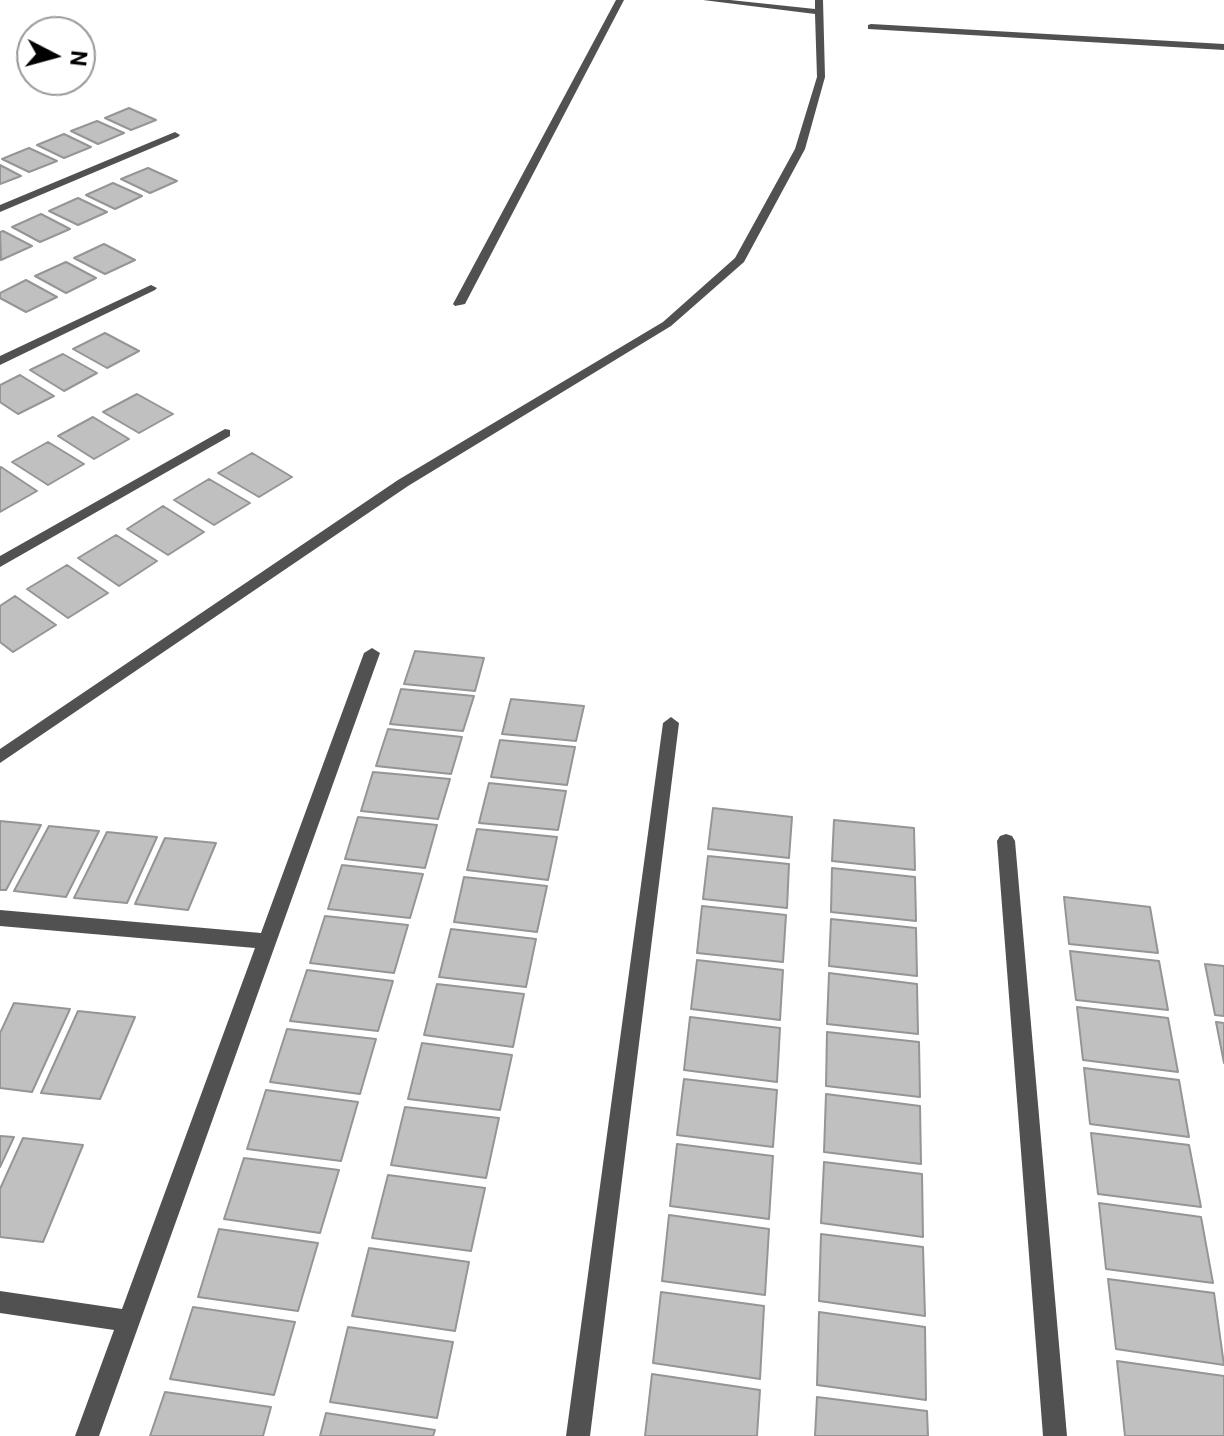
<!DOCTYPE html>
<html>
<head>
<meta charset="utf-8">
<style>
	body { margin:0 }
	#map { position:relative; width:1224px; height:1436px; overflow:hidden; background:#fff; font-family:Roboto,sans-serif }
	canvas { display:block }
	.north { position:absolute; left:16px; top:16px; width:80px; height:80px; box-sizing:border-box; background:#fff; border:2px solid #999; border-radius:50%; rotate:96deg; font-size:22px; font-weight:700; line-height:32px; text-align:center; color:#000 }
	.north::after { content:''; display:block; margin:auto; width:28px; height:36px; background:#000; clip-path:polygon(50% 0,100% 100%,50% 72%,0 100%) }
</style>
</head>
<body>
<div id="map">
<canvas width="1224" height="1436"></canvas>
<div class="north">N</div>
</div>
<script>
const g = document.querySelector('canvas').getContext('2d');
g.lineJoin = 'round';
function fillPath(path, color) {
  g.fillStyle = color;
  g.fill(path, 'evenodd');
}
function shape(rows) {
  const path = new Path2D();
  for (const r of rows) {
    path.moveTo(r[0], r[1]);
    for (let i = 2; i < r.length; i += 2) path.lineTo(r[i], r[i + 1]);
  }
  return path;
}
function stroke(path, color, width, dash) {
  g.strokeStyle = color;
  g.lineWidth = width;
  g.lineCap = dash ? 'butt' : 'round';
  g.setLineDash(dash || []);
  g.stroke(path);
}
const building = shape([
	[129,108,156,120,131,130,105,118,129,108],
	[97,121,124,133,98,144,71,131,97,121],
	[64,134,91,147,64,158,37,145,64,134],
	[29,148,57,161,29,172,2,159,29,148],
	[0,165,21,176,0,184,0,165],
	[148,168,177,181,150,193,121,179,148,168],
	[113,183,142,196,115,209,86,195,113,183],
	[78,198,107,212,78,225,49,211,78,198],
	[41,214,70,229,40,242,12,227,41,214],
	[3,231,32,246,1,260,0,232,3,231],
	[104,244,135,260,105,274,74,258,104,244],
	[66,262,96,278,66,293,35,276,66,262],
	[26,280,57,297,26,312,0,298,0,293,26,280],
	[105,333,139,351,107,368,73,349,105,333],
	[63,354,97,373,64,391,30,370,63,354],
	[20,375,54,396,18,414,0,402,0,385,20,375],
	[137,394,173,414,139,433,103,412,137,394],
	[93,417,129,439,94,459,58,436,93,417],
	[48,442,84,464,48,485,12,462,48,442],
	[252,453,292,477,259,497,218,473,252,453],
	[1,467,37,491,0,512,0,468,1,467],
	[209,479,250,503,214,525,174,500,209,479],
	[163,506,204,532,168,555,127,529,163,506],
	[116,535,157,561,119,586,78,558,116,535],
	[67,565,108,593,68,618,27,589,67,565],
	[15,596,56,625,13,652,0,642,0,606,15,596],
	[415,651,484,658,475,691,404,684,415,651],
	[401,689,474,696,463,731,390,724,401,689],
	[511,699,584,706,576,741,502,734,511,699],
	[388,729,462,737,451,774,376,766,388,729],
	[500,740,575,747,567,785,491,777,500,740],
	[373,772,450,779,438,819,361,811,373,772],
	[489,783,566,791,558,830,479,823,489,783],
	[713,808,792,817,789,858,708,849,713,808],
	[358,817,437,825,425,868,345,859,358,817],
	[834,820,914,828,915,870,832,861,834,820],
	[0,821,41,825,6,890,0,890,0,821],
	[49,826,99,831,66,897,14,891,49,826],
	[477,829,557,837,548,880,467,870,477,829],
	[107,832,157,837,127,903,74,898,107,832],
	[165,838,216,843,188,910,135,904,165,838],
	[708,856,789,864,787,908,703,899,708,856],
	[342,865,423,874,410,918,328,909,342,865],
	[832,868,915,877,916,921,831,912,832,868],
	[464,877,547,886,537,932,454,922,464,877],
	[1064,897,1150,907,1158,953,1069,944,1064,897],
	[702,906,786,915,783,962,697,953,702,906],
	[325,916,408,925,394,973,310,963,325,916],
	[831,919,916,928,917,976,829,966,831,919],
	[451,929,536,939,526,987,439,977,451,929],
	[1070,951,1159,961,1168,1010,1076,1000,1070,951],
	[697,960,783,970,780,1020,691,1009,697,960],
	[1205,964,1224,966,1224,1016,1215,1015,1205,964],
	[307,970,393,981,378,1031,290,1021,307,970],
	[829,973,917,984,918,1034,827,1024,829,973],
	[437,984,524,994,513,1047,424,1035,437,984],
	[14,1003,70,1009,32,1092,0,1088,0,1033,14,1003],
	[1077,1007,1168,1018,1178,1072,1083,1060,1077,1007],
	[78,1011,135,1017,100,1099,41,1093,78,1011],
	[690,1017,780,1028,777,1082,684,1070,690,1017],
	[1216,1022,1224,1023,1224,1063,1216,1022],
	[287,1029,376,1039,360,1094,270,1082,287,1029],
	[827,1032,919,1042,920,1097,826,1086,827,1032],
	[422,1043,512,1055,500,1110,408,1099,422,1043],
	[1084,1068,1179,1080,1189,1137,1090,1124,1084,1068],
	[684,1079,777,1090,773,1147,677,1135,684,1079],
	[266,1090,358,1102,341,1161,247,1149,266,1090],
	[826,1094,920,1106,921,1164,824,1152,826,1094],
	[405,1107,499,1118,486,1178,391,1165,405,1107],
	[1091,1133,1189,1145,1201,1207,1098,1194,1091,1133],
	[0,1136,14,1137,0,1167,0,1136],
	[23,1138,83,1145,43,1242,0,1237,0,1189,23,1138],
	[677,1144,773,1156,769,1219,670,1206,677,1144],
	[244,1158,339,1170,320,1233,224,1219,244,1158],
	[824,1162,922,1174,923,1237,821,1223,824,1162],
	[388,1175,485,1188,471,1251,372,1238,388,1175],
	[1099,1203,1201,1217,1213,1283,1106,1269,1099,1203],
	[669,1215,769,1229,765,1295,662,1281,669,1215],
	[219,1229,318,1243,298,1311,198,1297,219,1229],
	[821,1234,923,1247,925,1316,819,1301,821,1234],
	[369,1248,469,1262,455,1331,352,1316,369,1248],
	[1108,1279,1214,1293,1224,1365,1116,1349,1108,1279],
	[661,1292,764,1306,760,1379,653,1363,661,1292],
	[193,1307,295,1322,274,1395,170,1379,193,1307],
	[819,1312,925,1327,926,1400,817,1385,819,1312],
	[348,1327,453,1342,437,1418,330,1402,348,1327],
	[1117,1361,1224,1376,1224,1436,1125,1436,1117,1361],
	[652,1374,760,1390,757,1436,645,1436,652,1374],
	[165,1392,271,1407,263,1436,150,1436,165,1392],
	[817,1397,927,1411,928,1436,815,1436,817,1397],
	[326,1413,435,1430,433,1436,320,1436,326,1413]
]);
fillPath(building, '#c0c0c0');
stroke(building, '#959595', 2);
fillPath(shape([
	[616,0,624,0,465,304,455,306,453,304,616,0],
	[703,0,730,0,815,9,815,0,823,0,825,77,805,149,744,262,671,326,408,486,0,763,0,749,398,480,663,322,735,258,795,149,817,77,815,14,703,0],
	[871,24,1224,44,1224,50,868,29,868,25,871,24],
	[175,132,180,135,178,137,0,212,0,205,175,132],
	[151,285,157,288,155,290,0,365,0,356,151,285],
	[225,429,230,430,230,436,0,567,0,556,225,429],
	[372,648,380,653,99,1436,75,1436,114,1330,0,1313,0,1291,122,1309,255,948,0,926,0,910,261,933,364,653,372,648],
	[671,717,679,723,590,1436,566,1436,663,723,671,717],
	[1006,834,1012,836,1015,841,1067,1436,1043,1436,997,841,1000,836,1006,834]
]), '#515151');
</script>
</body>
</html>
